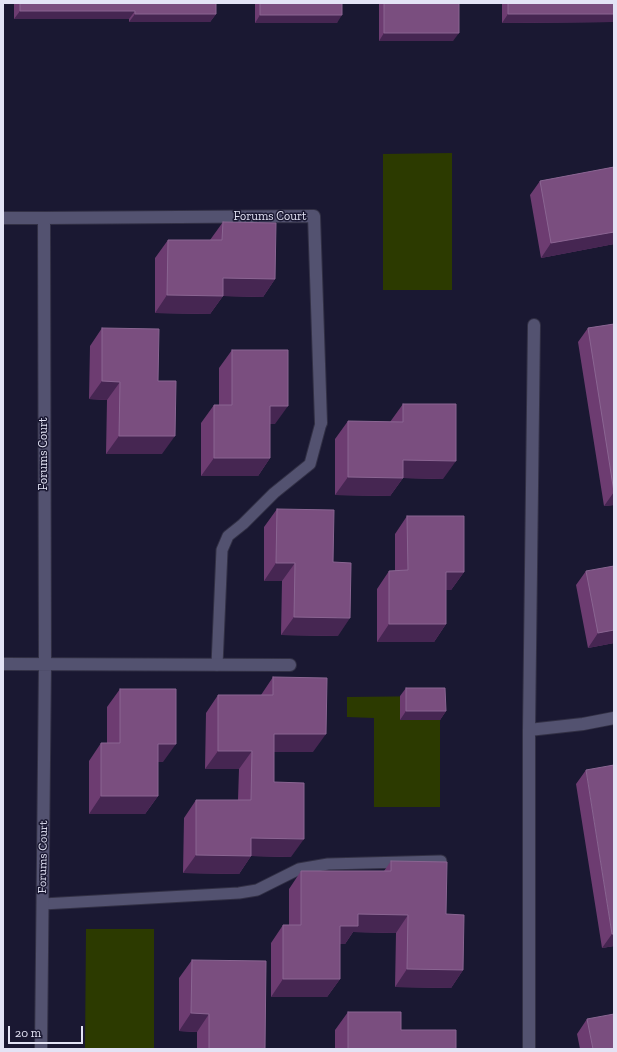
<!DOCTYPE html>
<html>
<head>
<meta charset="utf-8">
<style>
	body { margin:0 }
	#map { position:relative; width:617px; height:1052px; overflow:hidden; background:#1a1832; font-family:"Zilla Slab",serif }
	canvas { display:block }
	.frame { position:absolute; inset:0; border:4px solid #e3e3f5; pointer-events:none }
	.scale { position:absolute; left:8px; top:1026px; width:75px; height:18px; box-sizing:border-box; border:2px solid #e3e3f5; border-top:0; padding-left:5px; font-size:12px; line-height:14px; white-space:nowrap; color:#e3e3f5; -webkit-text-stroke:3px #1a1832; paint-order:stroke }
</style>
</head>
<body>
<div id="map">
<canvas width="617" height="1052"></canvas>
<div class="frame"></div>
<div class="scale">20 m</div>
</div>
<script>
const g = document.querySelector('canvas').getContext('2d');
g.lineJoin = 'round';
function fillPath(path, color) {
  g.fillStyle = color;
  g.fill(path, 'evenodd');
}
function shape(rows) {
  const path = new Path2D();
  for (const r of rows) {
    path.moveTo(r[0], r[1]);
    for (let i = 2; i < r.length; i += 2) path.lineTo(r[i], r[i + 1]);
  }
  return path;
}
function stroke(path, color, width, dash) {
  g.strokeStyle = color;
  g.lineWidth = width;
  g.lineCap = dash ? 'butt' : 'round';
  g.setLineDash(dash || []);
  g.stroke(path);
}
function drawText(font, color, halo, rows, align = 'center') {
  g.font = font + ' "Zilla Slab",serif';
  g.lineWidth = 3;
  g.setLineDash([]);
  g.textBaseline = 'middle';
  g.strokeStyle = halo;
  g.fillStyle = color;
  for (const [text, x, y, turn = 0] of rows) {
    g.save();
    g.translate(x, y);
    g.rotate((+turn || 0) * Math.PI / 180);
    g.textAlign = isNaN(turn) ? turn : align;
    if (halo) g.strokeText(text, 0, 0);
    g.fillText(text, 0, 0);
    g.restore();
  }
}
fillPath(shape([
	[452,153,452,290,383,290,383,154],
	[440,696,440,807,374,807,374,718,347,717,347,697],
	[86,929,154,929,154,1049,85,1049]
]), '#2c3a00');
const lane = shape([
	[217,665,222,550,228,536,243,524,274,493,310,464,321,423],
	[43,904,239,893,257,890,299,869,328,864,441,861]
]);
const street = shape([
	[3,218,44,218],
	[3,664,290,665],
	[529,730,583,724,614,718],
	[41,1049,45,665,44,218,314,216,321,423],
	[529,1049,529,730,534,325]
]);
stroke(lane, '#323045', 13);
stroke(street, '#323045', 14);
stroke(lane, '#535270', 11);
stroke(street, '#535270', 12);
fillPath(shape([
	[14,3,216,3,216,14,210,22,129,22,129,19,14,19],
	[255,3,342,3,337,23,255,23],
	[379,3,459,3,453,41,379,41],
	[502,3,614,3,614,22,502,23],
	[614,167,614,244,541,258,530,195,540,181],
	[223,222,275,279,263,297,223,296,210,314,155,313,155,258,168,240,210,240],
	[614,324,614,505,604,506,578,342,588,328],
	[102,328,158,381,162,454,106,454,107,400,89,399,90,346],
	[232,350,275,424,270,424,270,458,258,476,201,476,201,423,214,405,219,405,219,368],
	[403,404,443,479,403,478,390,496,335,495,335,439,348,421,390,422],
	[277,509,333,562,338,636,281,635,282,581,264,581,264,527],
	[407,516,464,572,451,590,446,590,446,624,434,642,377,642,377,589,389,571,395,571,395,534],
	[586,571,614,643,588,648,576,585],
	[273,677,313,752,274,752,274,782,291,857,251,856,239,874,183,873,184,818,196,800,238,800,239,769,205,769,206,713,218,695,261,695],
	[406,688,446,711,440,720,400,720,400,696],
	[120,689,163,762,158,762,158,796,145,814,89,814,89,761,101,743,107,743,107,707],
	[586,770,614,946,602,948,576,784],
	[391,861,446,914,463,970,451,988,395,987,396,933,353,932,345,944,340,944,340,979,327,997,271,997,271,943,283,925,289,925,289,889,301,871,384,871],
	[192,960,265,1049,197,1049,197,1032,179,1031,179,978],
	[348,1012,401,1030,456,1049,335,1049,335,1030],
	[587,1019,614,1049,580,1049,577,1034]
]), '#6d3c71');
fillPath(shape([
	[20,11,135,11,129,19,14,19],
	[135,14,216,14,210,22,129,22],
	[508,14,614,14,614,22,502,23],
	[260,15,342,15,337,23,255,23],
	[384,33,459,33,453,41,379,41],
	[614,232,614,244,541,258,551,243],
	[223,278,275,279,263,297,223,296,210,314,155,313,167,295],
	[102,381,120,382,107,400,89,399],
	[270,406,288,406,275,424,258,424],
	[119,436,175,436,162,454,106,454],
	[214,458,270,458,258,476,201,476],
	[403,460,456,461,443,479,403,478,390,496,335,495,348,477],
	[614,492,614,505,604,506],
	[276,563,295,563,282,581,264,581],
	[446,572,464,572,451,590,433,590],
	[294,617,350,618,338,636,281,635],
	[389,624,446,624,434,642,377,642],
	[614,630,614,643,588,648,598,633],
	[406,711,446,711,440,720,400,720],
	[274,734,326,734,313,752,261,752],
	[158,744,176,744,163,762,145,762],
	[218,751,252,751,239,769,205,769],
	[101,796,158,796,145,814,89,814],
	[251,838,304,839,291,857,251,856,239,874,183,873,196,855],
	[358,914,408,915,396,933,353,932,345,944,327,944,340,926],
	[612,934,614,934,614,946,602,948],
	[407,969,463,970,451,988,395,987],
	[283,979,340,979,327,997,271,997],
	[191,1013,209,1014,197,1032,179,1031]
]), '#462652');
const building = shape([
	[20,3,216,3,216,14,135,14,135,11,20,11,20,3],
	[260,3,342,3,342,15,260,15,260,3],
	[384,3,459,3,459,33,384,33,384,3],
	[508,3,614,3,614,14,508,14,508,3],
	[614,167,614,232,551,243,540,181,614,167],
	[223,222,276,223,275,279,223,278,223,296,167,295,168,240,222,240,223,222],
	[614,324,614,492,588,328,614,324],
	[102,328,159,329,158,381,176,381,175,436,119,436,120,382,102,381,102,328],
	[232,350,288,350,288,406,270,406,270,458,214,458,214,405,232,405,232,350],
	[403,404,456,404,456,461,403,460,403,478,348,477,348,421,403,422,403,404],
	[277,509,334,510,333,562,351,563,350,618,294,617,295,563,276,563,277,509],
	[407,516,464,516,464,572,446,572,446,624,389,624,389,571,408,570,407,516],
	[614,566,614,630,598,633,586,571,614,566],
	[273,677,327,678,326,734,274,734,274,782,304,783,304,839,251,838,251,856,196,855,196,800,251,800,252,751,218,751,218,695,273,695,273,677],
	[406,688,445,688,446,711,406,711,406,688],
	[120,689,176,689,176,744,158,744,158,796,101,796,101,743,120,743,120,689],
	[614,765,614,934,612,934,586,770,614,765],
	[391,861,447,862,446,914,464,915,463,970,407,969,408,915,358,914,358,926,340,926,340,979,283,979,283,925,301,925,301,871,391,871,391,861],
	[192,960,266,961,265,1049,209,1049,209,1014,191,1013,192,960],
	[348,1012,401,1012,401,1030,456,1030,456,1049,348,1049,348,1012],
	[614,1014,614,1049,593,1049,587,1019,614,1014]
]);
fillPath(building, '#7a4e7f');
stroke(building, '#8a6592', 1);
drawText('12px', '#e3e3f5', '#1a1832', [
	["Forums Court",270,217],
	["Forums Court",44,454,-90],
	["Forums Court",43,857,-89]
]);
</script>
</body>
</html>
